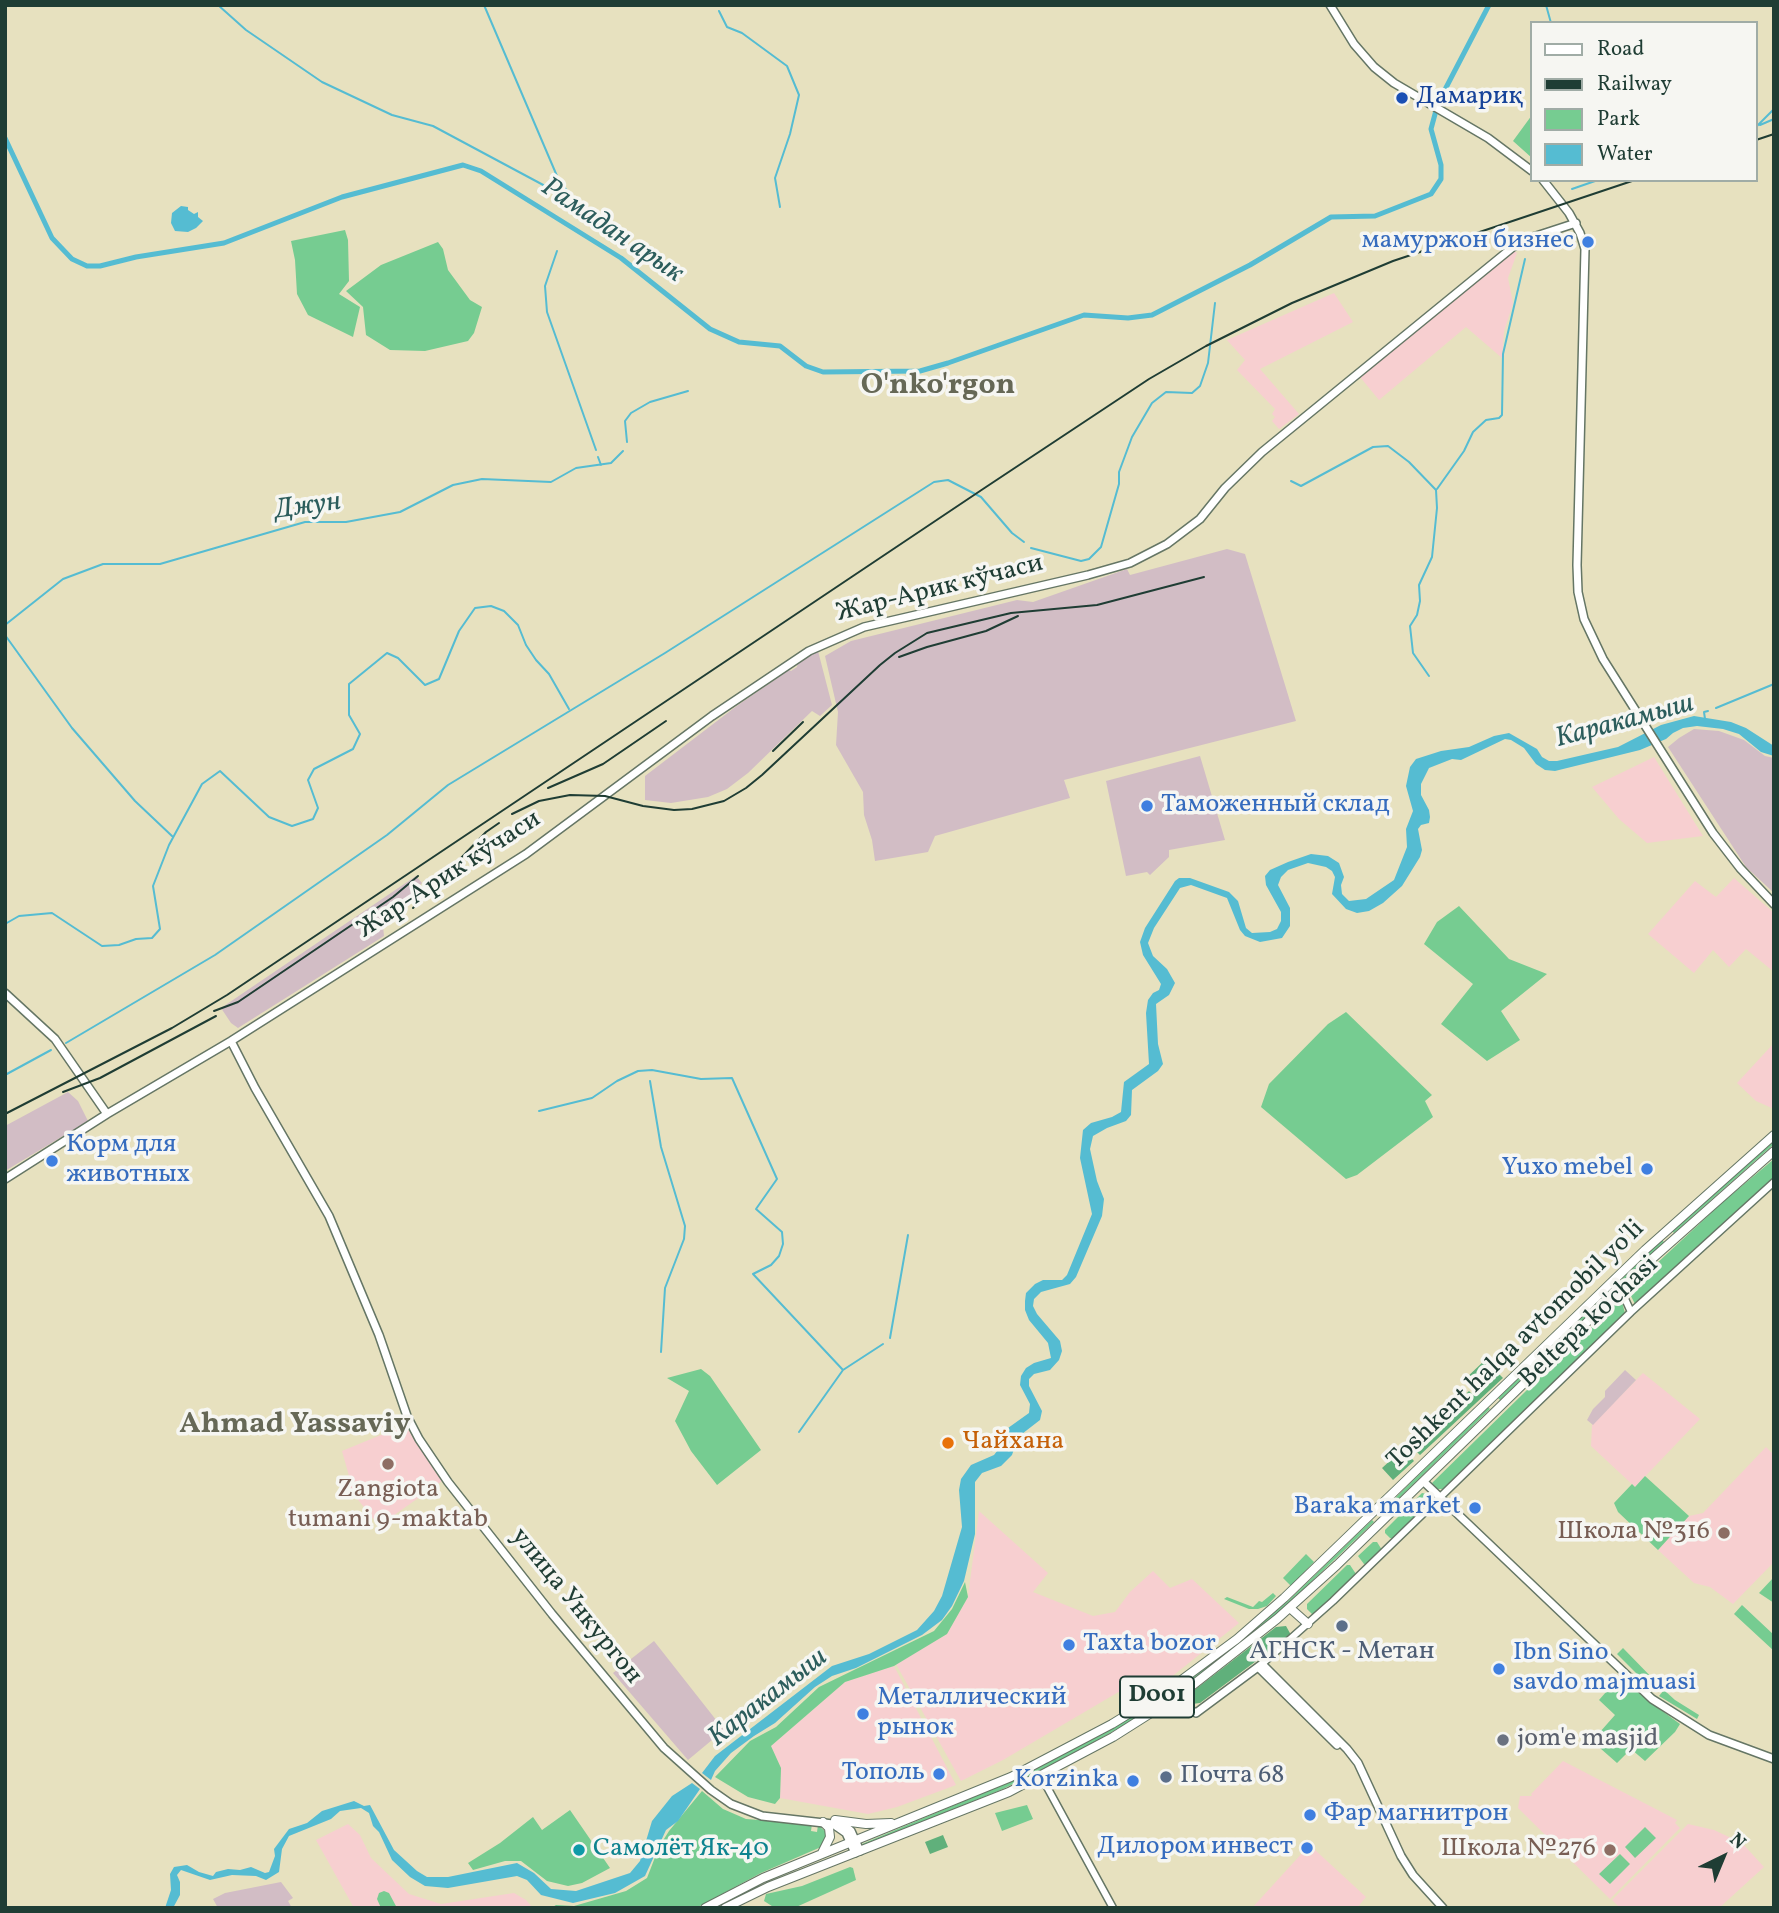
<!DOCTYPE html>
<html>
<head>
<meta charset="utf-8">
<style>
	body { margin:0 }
	#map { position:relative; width:1779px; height:1913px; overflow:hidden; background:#e7e1bf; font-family:Vollkorn,serif }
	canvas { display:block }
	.frame { position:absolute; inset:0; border:7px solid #1f3d34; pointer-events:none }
	.legend { position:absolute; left:1530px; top:21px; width:228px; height:161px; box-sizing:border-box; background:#f6f6f2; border:2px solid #a0aca6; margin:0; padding:9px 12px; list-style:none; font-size:21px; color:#1f3d34 }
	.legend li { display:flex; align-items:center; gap:14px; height:35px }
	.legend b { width:35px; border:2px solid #a0aca6 }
	.north { position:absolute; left:1688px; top:1822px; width:70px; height:70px; -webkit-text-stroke:5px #f6f6f2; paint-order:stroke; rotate:43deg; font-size:19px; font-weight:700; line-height:28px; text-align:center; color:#1f3d34 }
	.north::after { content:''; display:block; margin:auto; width:24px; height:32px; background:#1f3d34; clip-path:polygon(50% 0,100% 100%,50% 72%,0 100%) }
</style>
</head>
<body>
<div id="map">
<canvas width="1779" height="1913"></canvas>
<div class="frame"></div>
<ul class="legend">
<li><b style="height:9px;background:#fff"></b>Road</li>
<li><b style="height:9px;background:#1f3d34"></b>Railway</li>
<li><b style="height:19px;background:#76cc91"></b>Park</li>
<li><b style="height:19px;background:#55bcd2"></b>Water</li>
</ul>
<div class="north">N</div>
</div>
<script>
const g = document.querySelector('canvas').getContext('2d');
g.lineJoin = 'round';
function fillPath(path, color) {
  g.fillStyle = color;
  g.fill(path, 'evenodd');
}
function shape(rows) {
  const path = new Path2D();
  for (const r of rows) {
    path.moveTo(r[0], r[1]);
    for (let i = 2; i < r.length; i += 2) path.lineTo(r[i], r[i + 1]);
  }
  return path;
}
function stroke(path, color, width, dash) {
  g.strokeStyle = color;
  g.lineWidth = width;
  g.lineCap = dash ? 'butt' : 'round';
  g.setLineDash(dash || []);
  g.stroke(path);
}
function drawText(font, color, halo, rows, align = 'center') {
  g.font = font + ' Vollkorn,serif';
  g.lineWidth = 7;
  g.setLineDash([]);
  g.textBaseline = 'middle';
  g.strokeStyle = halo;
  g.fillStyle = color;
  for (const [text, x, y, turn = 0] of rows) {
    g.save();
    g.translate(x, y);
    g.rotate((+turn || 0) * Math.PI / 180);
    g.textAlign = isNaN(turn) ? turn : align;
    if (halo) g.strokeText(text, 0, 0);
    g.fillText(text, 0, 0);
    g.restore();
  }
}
fillPath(shape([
	[1513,250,1517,253,1508,278,1513,303,1504,332,1502,358,1466,327,1379,400,1360,377],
	[1334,293,1353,322,1260,369,1299,414,1279,429,1272,421,1275,417,1272,414,1275,409,1237,370,1245,360,1227,340],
	[1654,757,1703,836,1647,843,1619,819,1592,787],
	[1734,878,1774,913,1774,972,1746,949,1729,967,1713,950,1694,973,1648,934,1695,881,1716,897],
	[1774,1043,1774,1109,1756,1101,1737,1083],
	[1643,1373,1700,1419,1635,1487,1591,1446,1592,1425],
	[405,1425,442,1481,379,1526,343,1481,349,1476,342,1451],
	[1766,1447,1774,1455,1774,1562,1733,1604,1710,1587,1694,1583,1658,1550,1689,1516,1703,1513],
	[979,1511,1048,1573,1033,1592,1093,1616,1115,1612,1130,1592,1153,1571,1170,1588,1192,1579,1239,1623,1165,1682,1151,1685,1143,1679,1133,1689,1127,1687,1003,1760,961,1781,896,1664,947,1634,968,1597],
	[894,1666,956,1785,897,1807,868,1814,780,1798,781,1768,771,1746,845,1682],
	[1563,1761,1677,1820,1675,1823,1680,1828,1610,1899,1518,1808,1520,1796,1532,1796,1531,1794],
	[348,1824,360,1835,371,1858,409,1894,441,1904,514,1893,526,1900,533,1908,354,1908,316,1840],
	[1688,1824,1714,1830,1742,1843,1764,1867,1719,1908,1620,1908,1612,1900],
	[1314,1849,1366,1897,1357,1908,1252,1908,1304,1851,1308,1854]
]), '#f7cfd0');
fillPath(shape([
	[1227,549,1245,554,1296,721,1064,780,1070,798,935,836,928,852,875,861,872,840,864,815,863,792,836,745,838,712,825,656,851,641,1017,600,1033,602,1127,569,1130,575],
	[818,651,832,705,820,716,812,711,748,773,727,789,708,797,671,803,645,800,645,776,738,705,789,670,791,671,797,667,798,661],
	[1694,729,1719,731,1744,740,1765,756,1774,758,1774,893,1746,867,1668,747,1679,738],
	[1200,756,1225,840,1169,850,1169,857,1150,875,1147,872,1126,876,1106,781],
	[416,876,422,883,383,926,384,936,238,1028,231,1023,221,1008],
	[68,1092,78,1101,88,1121,5,1171,5,1126],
	[1625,1370,1636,1380,1593,1425,1587,1420,1593,1409,1605,1397,1605,1391],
	[654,1641,724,1730,688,1760,613,1673],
	[281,1882,293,1898,288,1901,292,1908,218,1908,213,1899,225,1893]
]), '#d2bdc5');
fillPath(shape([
	[1532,115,1532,158,1513,141],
	[345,230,348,240,349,281,339,294,360,307,353,337,308,315,297,294,295,260,291,241],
	[438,242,443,249,448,270,470,300,482,307,474,333,468,341,425,351,390,350,366,335,363,307,346,291,381,265],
	[1459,906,1509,959,1547,974,1501,1011,1520,1040,1487,1061,1441,1024,1473,984,1424,944,1437,922],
	[1346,1012,1432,1095,1425,1101,1433,1117,1357,1175,1346,1179,1261,1107,1269,1084,1328,1024],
	[1774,1141,1774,1144,1674,1233,1672,1231],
	[1774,1159,1774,1177,1635,1304,1628,1290,1724,1201],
	[1662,1240,1664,1242,1500,1400,1498,1398],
	[1621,1298,1625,1313,1443,1489,1437,1489,1432,1483],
	[701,1369,710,1376,761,1450,717,1485,691,1451,675,1421,689,1391,667,1378],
	[1488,1407,1490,1409,1392,1505,1390,1503],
	[1645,1476,1689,1516,1658,1550,1618,1512,1614,1503,1632,1484,1635,1487],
	[1422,1493,1427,1494,1430,1501,1394,1539,1390,1538,1385,1533,1385,1530],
	[1372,1520,1374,1522,1290,1602,1246,1640,1154,1708,1071,1755,1003,1789,863,1846,862,1844,1019,1778,1153,1704,1245,1637,1289,1600],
	[1373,1542,1377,1542,1382,1550,1367,1565,1364,1564,1358,1556],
	[1306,1554,1314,1562,1291,1586,1283,1578],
	[1347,1565,1350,1565,1356,1574,1315,1614,1312,1614,1307,1609,1307,1604],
	[1774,1577,1774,1603,1759,1593],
	[965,1582,968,1597,947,1634,894,1666,845,1682,771,1746,781,1768,780,1798,775,1804,748,1797,715,1777,750,1741,776,1727,819,1687,934,1631,952,1609],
	[1273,1593,1276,1596,1267,1606,1258,1609,1249,1609,1224,1599,1227,1597,1253,1607,1259,1601,1262,1602],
	[1742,1605,1774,1635,1774,1651,1734,1614],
	[1623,1648,1660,1686,1654,1691,1617,1654],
	[1621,1675,1650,1702,1680,1724,1675,1732,1645,1761,1631,1749,1617,1763,1592,1741,1615,1715,1599,1700],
	[1664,1690,1675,1700,1699,1715,1697,1719,1659,1696],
	[702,1791,723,1809,746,1819,812,1824,811,1831,817,1832,818,1825,826,1832,826,1840,821,1847,761,1873,696,1908,551,1908,556,1905,574,1906,626,1891,647,1878,659,1847,669,1831],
	[1027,1805,1033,1819,1002,1831,995,1813],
	[570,1810,610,1868,582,1883,568,1886,547,1881,521,1861,505,1861,473,1870,468,1863,500,1843,533,1817,542,1830],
	[1645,1827,1656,1838,1635,1858,1625,1847],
	[1620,1854,1630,1864,1610,1884,1599,1874],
	[850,1867,853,1868,856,1880,794,1908,775,1908,764,1901,766,1894,802,1886],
	[384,1891,389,1893,397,1908,381,1908,377,1899,379,1893]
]), '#76cc91');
fillPath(shape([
	[1485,1360,1503,1378,1420,1455,1409,1444,1441,1414,1443,1416,1469,1391,1473,1395,1476,1391,1465,1379],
	[1403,1449,1414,1461,1393,1480,1382,1468],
	[1286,1626,1291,1635,1200,1703,1192,1704,1187,1700,1188,1695,1276,1627],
	[943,1835,948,1847,930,1854,925,1842]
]), '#60b07b');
fillPath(shape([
	[181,206,188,207,188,210,194,214,198,212,198,217,203,221,196,228,188,232,175,231,171,223,172,213],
	[1694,716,1731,722,1746,728,1774,746,1774,756,1761,752,1739,734,1723,729,1697,726,1683,728,1673,733,1666,739,1640,750,1555,771,1545,770,1536,764,1524,748,1511,740,1505,739,1461,760,1452,759,1429,768,1421,784,1421,795,1429,810,1430,817,1429,823,1421,825,1418,829,1422,850,1420,857,1402,886,1383,903,1369,911,1357,913,1346,909,1332,894,1335,877,1332,871,1326,867,1308,863,1288,870,1281,877,1278,885,1290,908,1290,926,1282,938,1260,942,1245,936,1240,930,1227,898,1191,885,1180,888,1154,928,1148,943,1153,956,1167,969,1175,983,1169,995,1156,1004,1158,1044,1163,1064,1158,1071,1132,1090,1131,1115,1126,1121,1107,1128,1093,1136,1090,1149,1097,1181,1104,1199,1102,1216,1076,1277,1070,1284,1041,1292,1034,1299,1033,1306,1037,1314,1060,1341,1062,1351,1059,1360,1050,1370,1034,1374,1029,1379,1029,1386,1042,1411,1040,1420,1018,1437,1012,1455,1001,1466,982,1473,975,1482,975,1534,964,1581,952,1606,942,1620,922,1635,856,1668,832,1676,815,1687,775,1723,754,1736,731,1753,715,1771,711,1780,702,1773,715,1756,832,1666,869,1654,917,1630,934,1611,942,1596,962,1527,959,1490,961,1479,971,1465,994,1455,1001,1446,1008,1428,1029,1413,1030,1404,1020,1385,1021,1376,1026,1368,1034,1363,1051,1358,1048,1343,1029,1320,1025,1310,1025,1301,1026,1293,1035,1284,1043,1280,1062,1280,1067,1275,1092,1214,1080,1158,1083,1130,1091,1123,1112,1117,1121,1112,1124,1082,1149,1064,1146,1013,1148,1000,1153,993,1159,990,1161,984,1143,955,1140,942,1145,928,1175,881,1179,878,1190,878,1229,892,1238,901,1246,928,1252,933,1270,932,1277,929,1281,921,1281,912,1266,885,1265,876,1270,870,1288,862,1311,854,1328,856,1339,863,1344,877,1341,885,1342,894,1349,901,1366,899,1394,880,1407,847,1406,829,1413,811,1406,786,1410,767,1416,759,1441,751,1469,747,1494,736,1509,733,1537,749,1542,757,1549,761,1557,761,1618,747,1661,725],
	[692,1783,700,1789,678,1821,666,1830,645,1876,615,1893,573,1903,541,1895,527,1880,517,1876,448,1888,425,1886,410,1877,392,1860,379,1832,373,1826,369,1813,361,1808,340,1811,331,1819,289,1836,282,1849,279,1872,266,1880,256,1876,232,1875,210,1880,181,1870,177,1875,180,1882,180,1895,173,1908,165,1908,171,1890,170,1874,174,1867,187,1865,199,1872,213,1876,216,1872,228,1869,240,1870,251,1867,265,1873,269,1872,275,1856,274,1849,289,1829,307,1823,322,1811,354,1801,364,1806,370,1805,394,1850,417,1871,427,1877,448,1877,517,1863,534,1873,551,1889,576,1891,630,1873,640,1861,652,1821,672,1796]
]), '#55bcd2');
stroke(shape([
	[218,5,246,30,322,82,392,115,433,126,547,187,568,193],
	[484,5,557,176,575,203,575,209],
	[1546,5,1551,23],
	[719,11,727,27,742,33,787,66,799,95,790,134,775,178,780,207],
	[1774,21,1774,38],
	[1760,125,1774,119],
	[1756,127,1774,109],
	[1572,189,1598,180],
	[557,251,545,286,547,312,596,450],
	[627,442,625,421,631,413,650,402,688,391],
	[598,457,601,465],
	[1291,481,1301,486,1373,447,1388,446,1409,462,1436,490,1437,508,1432,557,1419,585,1420,601,1417,615,1410,626,1413,653,1429,676],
	[1437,489,1464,451,1473,432,1486,420,1499,418,1502,415,1503,354,1525,259],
	[1031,548,1081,561,1089,559,1101,547,1119,484,1119,472,1132,437,1152,403,1166,392,1192,393,1200,386,1208,363,1215,303],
	[5,625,63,579,103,564,160,564,305,522,346,522,400,512,453,485,482,479,551,482,576,468,611,463,623,451],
	[5,635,72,728,135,801,172,836],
	[1716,708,1774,684],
	[1705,719,1704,712,1708,711],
	[5,924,19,916,52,913,102,946,119,945,136,939,152,938,160,929,153,886,169,845,202,784,220,771,269,817,292,826,313,819,318,808,308,780,314,769,353,749,360,734,349,715,349,684,387,653,398,658,425,685,439,679,459,631,475,608,491,606,504,611,518,625,526,645,536,660,549,674,569,709],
	[66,1043,215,955,387,835,448,785,665,653,934,482,948,480,981,497,1012,533,1024,542],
	[5,1075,51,1050],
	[650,1081,661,1147,685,1226,684,1239,665,1288,661,1352],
	[539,1111,592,1098,617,1081,638,1071,652,1070,701,1079,732,1078,777,1179,756,1209,782,1232,783,1244,779,1256,771,1265,753,1274,843,1370],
	[890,1338,908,1235],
	[799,1432,843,1370,883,1344]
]), '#55bcd2', 2);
stroke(shape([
	[5,138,52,238,72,259,87,266,100,266,136,257,224,243,342,197,463,165,481,171,621,258,710,329,739,342,780,346,806,366,823,372,920,371,948,363,1084,315,1128,318,1152,315,1250,265,1331,217,1375,216,1431,194,1441,179,1441,165,1431,129,1438,103,1489,5]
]), '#55bcd2', 5);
const tertiary = shape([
	[1621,1290,1631,1312],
	[1262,1664,1333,1601,1631,1312,1774,1182],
	[1041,1776,1113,1908]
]);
const secondary = shape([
	[1330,5,1354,44,1374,67,1394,83,1488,138,1532,171],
	[1543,180,1569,213,1580,233,1585,249,1577,565,1578,592,1584,619,1603,659,1713,833,1740,868,1774,904],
	[5,993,55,1039,107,1114],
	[231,1041,255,1088,329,1216,379,1335,407,1416,419,1439,448,1482,552,1614,664,1748,711,1790,731,1804,762,1816,833,1824,846,1833,855,1853],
	[5,1179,107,1114,231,1041,526,854,712,716,809,651,864,627,1088,575,1130,563,1167,544,1200,519,1225,488,1262,452,1513,247,1527,239,1576,223],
	[1424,1482,1652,1699,1709,1735,1774,1759],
	[1258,1667,1337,1745],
	[1160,1708,1181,1704,1196,1713,1262,1664,1347,1749,1358,1763,1401,1856,1413,1875,1443,1908],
	[839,1821,851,1831,860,1851]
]);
const trunk = shape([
	[1290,1608,1308,1624],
	[835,1820,866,1824,891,1823],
	[822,1853,830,1837,829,1828,823,1822],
	[705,1908,763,1878,1011,1777,1112,1724,1172,1687,1237,1639,1284,1598,1645,1250,1774,1135],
	[725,1908,768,1887,1009,1792,1113,1737,1184,1692,1277,1619,1337,1565,1653,1258,1774,1151]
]);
stroke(tertiary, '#657665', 9);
stroke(secondary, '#657665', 10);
stroke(trunk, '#657665', 10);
stroke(tertiary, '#fff', 6);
stroke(secondary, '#fff', 7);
stroke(trunk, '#fff', 8);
stroke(shape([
	[1756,140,1774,134],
	[899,657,927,647,986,631,1018,616],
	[773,751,803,722],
	[548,788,603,764,666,721],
	[512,814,539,801,570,795,605,796,643,806,674,810,692,809,724,801,746,788,762,775,880,665,895,653,927,633,1011,613,1097,605,1204,577],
	[413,908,486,832,499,823],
	[214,1011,238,1002,393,897,418,876],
	[63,1092,100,1078,216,1016],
	[5,1114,172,1028,227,995,983,489,1149,379,1206,346,1292,303,1393,261,1635,180]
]), '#1f3d34', 2);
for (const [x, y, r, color] of [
	[1402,98,7,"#1a4fb4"],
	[1588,242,7,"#3f7fe0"],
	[1147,806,7,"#3f7fe0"],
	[52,1161,7,"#3f7fe0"],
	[1647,1169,7,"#3f7fe0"],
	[948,1443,7,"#e8710a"],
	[388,1464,7,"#8d6e63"],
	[1475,1508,7,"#3f7fe0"],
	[1724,1533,7,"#8d6e63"],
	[1342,1626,7,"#5c6f8a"],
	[1069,1645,7,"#3f7fe0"],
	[1499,1669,7,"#3f7fe0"],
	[863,1714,7,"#3f7fe0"],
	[1503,1740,7,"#6b7280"],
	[939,1774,7,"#3f7fe0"],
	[1166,1777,7,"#5c6f8a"],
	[1133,1781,7,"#3f7fe0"],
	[1310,1815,7,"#3f7fe0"],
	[1307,1848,7,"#3f7fe0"],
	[579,1850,7,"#0f9aa8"],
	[1610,1850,7,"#8d6e63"]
]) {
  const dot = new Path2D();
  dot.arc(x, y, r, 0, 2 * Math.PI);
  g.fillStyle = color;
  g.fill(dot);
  stroke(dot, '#f6f6f2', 2.5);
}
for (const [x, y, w] of [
	[1157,1697,74]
]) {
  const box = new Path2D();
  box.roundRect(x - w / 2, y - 20.5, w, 41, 5);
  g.fillStyle = '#f6f6f2';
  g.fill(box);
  stroke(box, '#1f3d34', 2);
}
drawText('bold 24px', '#1f3d34', null, [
	["D001",1157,1697]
]);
drawText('26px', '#164399', '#f6f6f2', [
	["Дамариқ",1416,98]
], 'left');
drawText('26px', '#366cbe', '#f6f6f2', [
	["мамуржон бизнес",1574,242],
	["Таможенный склад",1161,806,"left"],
	["Корм для",66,1146,"left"],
	["животных",66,1176,"left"],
	["Yuxo mebel",1633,1169],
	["Baraka market",1461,1508],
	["Taxta bozor",1083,1645,"left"],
	["Ibn Sino",1513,1654,"left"],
	["savdo majmuasi",1513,1684,"left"],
	["Металлический",877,1699,"left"],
	["рынок",877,1729,"left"],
	["Тополь",925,1774],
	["Korzinka",1119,1781],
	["Фар магнитрон",1324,1815,"left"],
	["Дилором инвест",1293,1848]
], 'right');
drawText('26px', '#1f3d34', '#f6f6f2', [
	["Жар-Арик кўчаси",940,590,-14],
	["Жар-Арик кўчаси",450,876,-33],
	["Beltepa ko'chasi",1590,1323,-43],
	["Toshkent halqa avtomobil yo'li",1517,1346,-44],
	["улица Ункургон",575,1607,51]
]);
drawText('26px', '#c56008', '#f6f6f2', [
	["Чайхана",962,1443]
], 'left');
drawText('26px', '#785e54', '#f6f6f2', [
	["Zangiota",388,1491,"center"],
	["tumani 9-maktab",388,1521,"center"],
	["Школа №316",1710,1533],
	["Школа №276",1596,1850]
], 'right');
drawText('26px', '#4e5e75', '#f6f6f2', [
	["АГНСК - Метан",1342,1653],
	["Почта 68",1180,1777,"left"]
]);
drawText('26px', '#5b616d', '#f6f6f2', [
	["jom'e masjid",1517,1740]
], 'left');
drawText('26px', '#0d838f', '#f6f6f2', [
	["Самолёт Як-40",593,1850]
], 'left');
drawText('italic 28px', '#2c5d5c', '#f6f6f2', [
	["Рамадан арык",611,232,34],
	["Джун",308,508,-8],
	["Каракамыш",1625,723,-15],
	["Каракамыш",769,1699,-38]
]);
drawText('bold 30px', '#666856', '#f6f6f2', [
	["O'nko'rgon",938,387],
	["Ahmad Yassaviy",295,1426]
]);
</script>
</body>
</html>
